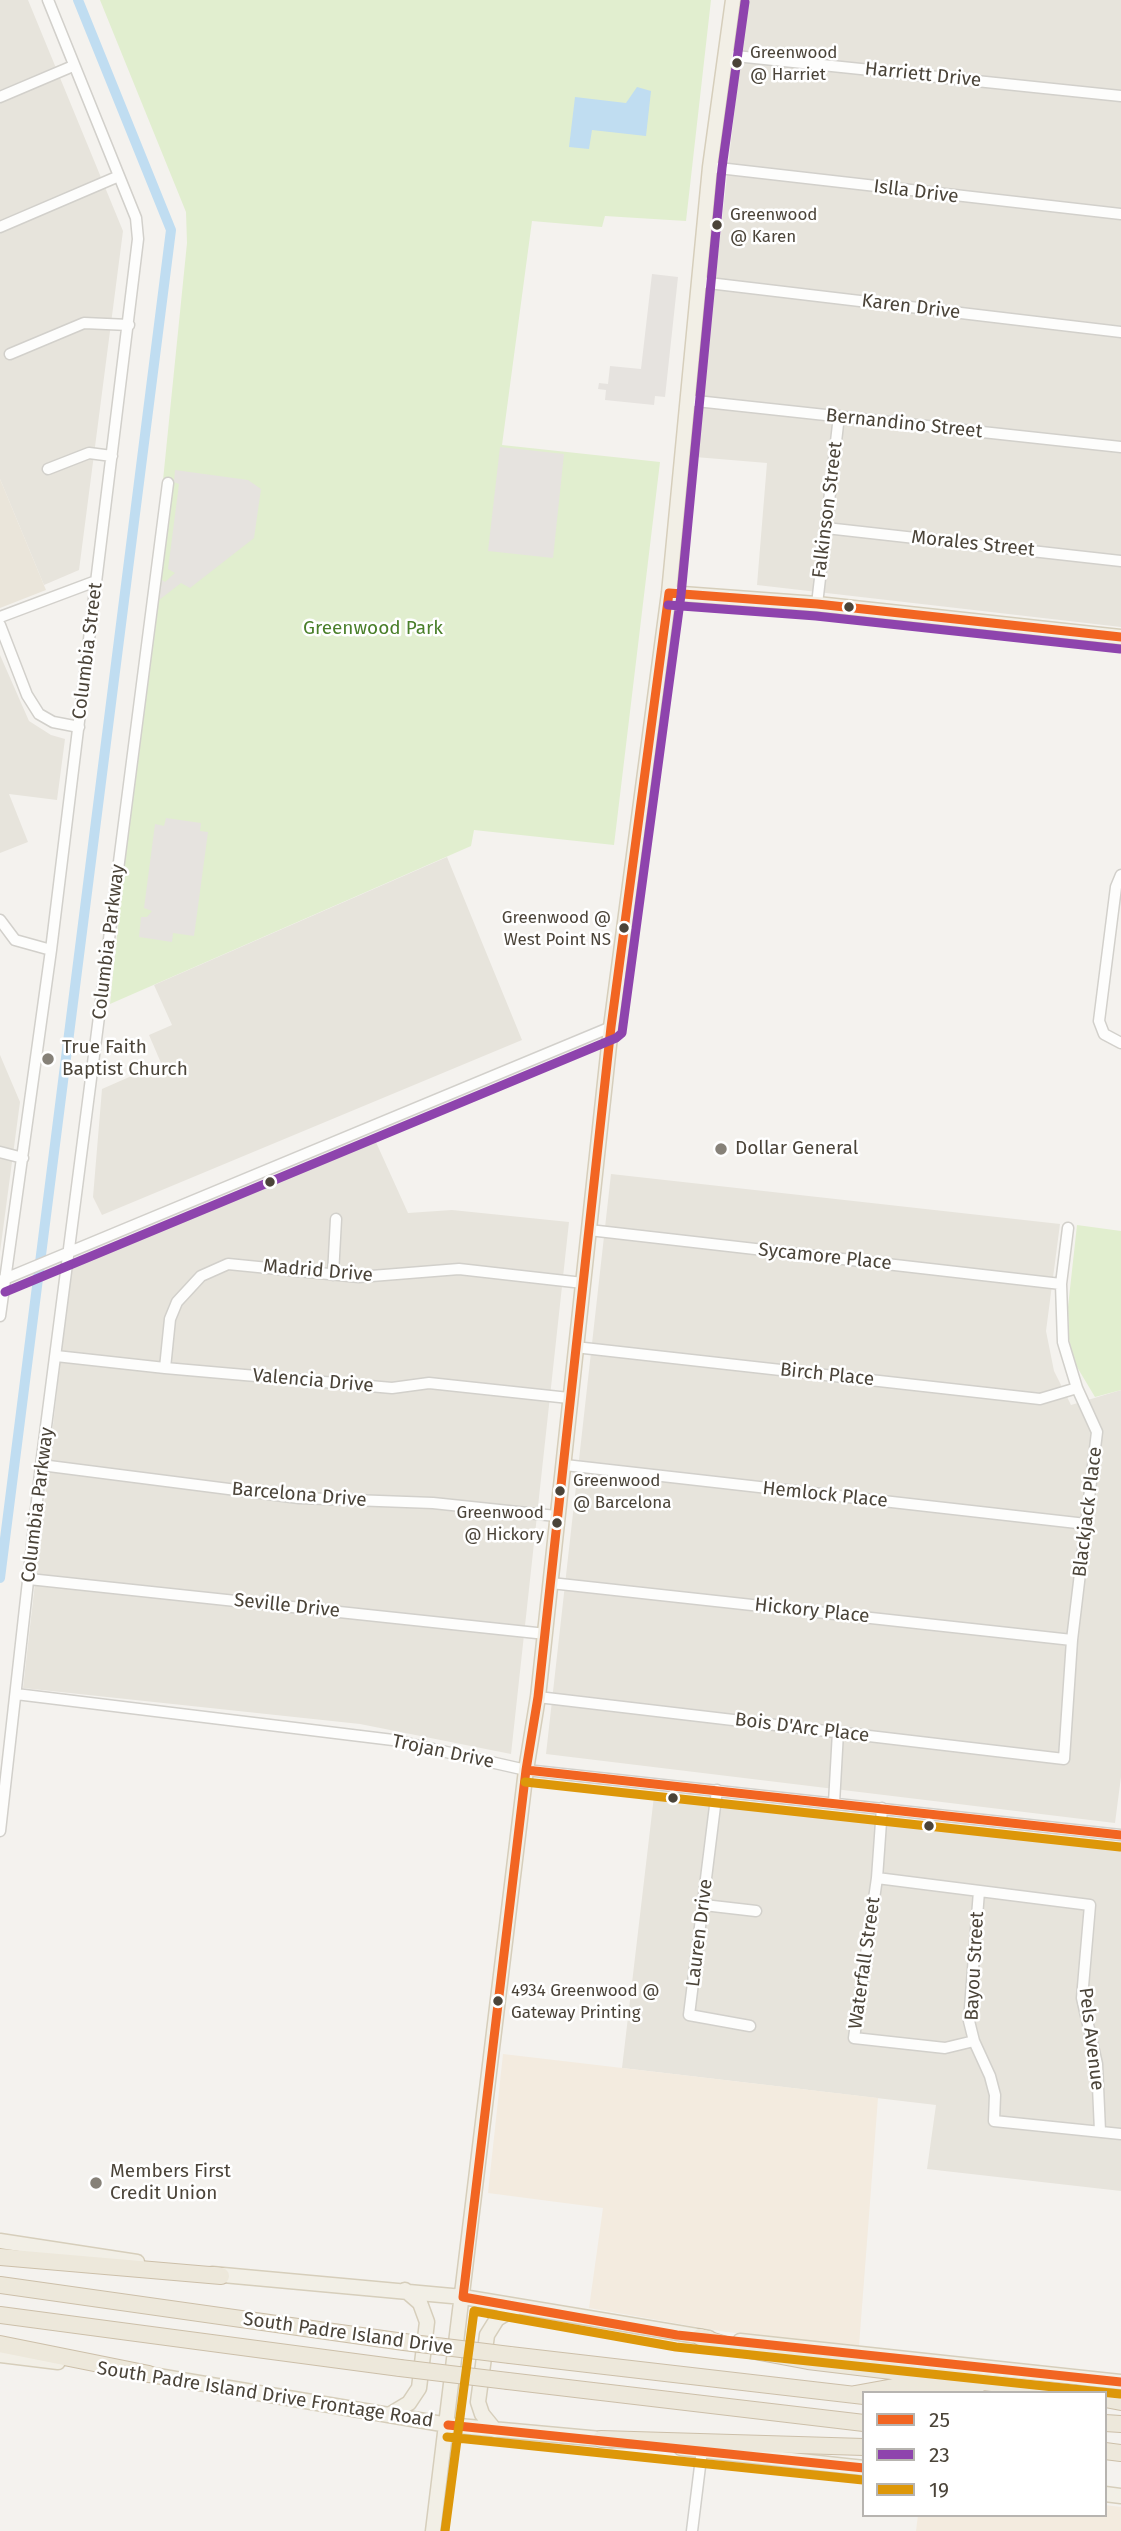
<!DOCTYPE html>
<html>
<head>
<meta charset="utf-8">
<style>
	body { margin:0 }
	#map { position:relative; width:1121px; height:2531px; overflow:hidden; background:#f4f2ee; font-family:"Fira Sans",sans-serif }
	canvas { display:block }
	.legend { position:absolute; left:862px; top:2391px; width:245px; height:126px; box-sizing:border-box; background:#fff; border:2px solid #b7b4b0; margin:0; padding:9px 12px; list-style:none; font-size:21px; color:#4b4439 }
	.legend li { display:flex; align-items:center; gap:14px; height:35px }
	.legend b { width:35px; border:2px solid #b7b4b0 }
</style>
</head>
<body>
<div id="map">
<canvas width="1121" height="2531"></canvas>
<ul class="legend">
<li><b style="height:9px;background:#f26522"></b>25</li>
<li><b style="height:9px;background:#8e44ad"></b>23</li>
<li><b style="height:9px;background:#dd9709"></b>19</li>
</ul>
</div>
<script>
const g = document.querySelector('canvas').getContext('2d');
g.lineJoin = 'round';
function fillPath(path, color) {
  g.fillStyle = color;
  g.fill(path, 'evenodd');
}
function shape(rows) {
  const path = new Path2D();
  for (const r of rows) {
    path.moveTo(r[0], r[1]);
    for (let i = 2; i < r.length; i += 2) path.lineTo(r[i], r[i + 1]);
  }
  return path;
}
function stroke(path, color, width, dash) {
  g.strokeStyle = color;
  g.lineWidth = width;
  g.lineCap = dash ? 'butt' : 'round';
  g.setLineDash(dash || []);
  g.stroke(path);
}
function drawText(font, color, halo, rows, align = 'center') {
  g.font = font + ' "Fira Sans",sans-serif';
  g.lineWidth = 5;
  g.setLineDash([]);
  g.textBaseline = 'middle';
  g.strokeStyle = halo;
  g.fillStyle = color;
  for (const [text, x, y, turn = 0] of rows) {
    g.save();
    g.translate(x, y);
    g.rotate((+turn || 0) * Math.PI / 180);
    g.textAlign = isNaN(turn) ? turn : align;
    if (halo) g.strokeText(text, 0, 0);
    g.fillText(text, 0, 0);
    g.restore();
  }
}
fillPath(shape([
	[0,0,28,0,123,231,79,570,44,585,0,479],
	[747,0,1121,0,1121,627,757,585,767,463,695,457],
	[0,655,29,721,51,735,65,739,57,800,9,794,28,842,0,853],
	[447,857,522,1040,102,1215,93,1197,102,1089,161,1063,149,1035,172,1025,154,985],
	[0,1055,20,1102,0,1252],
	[375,1140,408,1213,452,1210,569,1222,511,1754,360,1724,23,1688,71,1268],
	[611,1174,1060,1224,1046,1331,1054,1371,1071,1405,1121,1390,1121,1777,1115,1823,546,1754],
	[654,1796,1121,1850,1121,2191,927,2169,936,2105,622,2068]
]), '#e7e4dc');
fillPath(shape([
	[503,2054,878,2098,859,2346,726,2332,589,2308,603,2208,488,2193],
	[1105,2505,1121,2507,1121,2531,916,2531,918,2515,1105,2515]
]), '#f3ebdf');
fillPath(shape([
	[0,479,46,590,0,608]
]), '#eae5da');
fillPath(shape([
	[100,0,711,0,686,221,605,216,602,227,532,221,502,445,660,462,614,845,474,830,471,846,110,1004,187,243,186,212],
	[1077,1225,1121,1231,1121,1390,1095,1397,1074,1362,1069,1339,1068,1307]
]), '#e1eecf');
fillPath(shape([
	[652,274,678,277,665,397,655,396,654,405,605,400,606,390,598,389,599,383,608,384,610,366,641,369],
	[500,447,564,454,553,558,488,551],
	[175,470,248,480,261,489,254,538,190,588,181,583,159,600,162,580,165,582,175,573,168,569,179,484,174,482],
	[166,818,201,823,200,831,208,832,194,936,173,933,172,942,139,937,141,917,147,917,152,911,144,908,155,824,164,826]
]), '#e6e3df');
fillPath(shape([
	[637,87,651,91,646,136,592,130,589,149,569,147,575,97,626,103]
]), '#c0ddf1');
stroke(shape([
	[0,1578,171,230,78,0]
]), '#c0ddf1', 10);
const minor = shape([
	[726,55,1121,96],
	[0,97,73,66],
	[710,167,1121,214],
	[0,227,119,176],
	[700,282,1121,332],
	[10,354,84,323,129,325],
	[687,400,1121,447],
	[48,469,89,453,112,456],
	[826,528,1121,561],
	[817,604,839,416],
	[0,617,96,581],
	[0,625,27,695,39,714,53,722,79,727],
	[1121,875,1116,887,1099,1021,1104,1034,1121,1043],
	[0,920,15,940,51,950],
	[0,1152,23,1158],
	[589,1230,1061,1284],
	[333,1275,336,1219],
	[0,1281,611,1027],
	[0,1316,51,950,138,239,136,218,48,0],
	[575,1347,1040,1399,1077,1388],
	[56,1356,165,1368,392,1388,429,1383,569,1398],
	[165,1368,170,1319,177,1302,201,1276,228,1264,359,1277,459,1269,583,1283],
	[41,1465,299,1498,433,1503,556,1516],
	[565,1465,1086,1524],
	[29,1579,546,1634],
	[551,1583,1072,1640],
	[16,1694,393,1740,526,1770,1121,1835],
	[538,1697,1064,1759,1072,1640,1097,1432,1077,1388,1063,1342,1061,1284,1068,1228],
	[717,1790,689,2015,750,2026],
	[834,1803,838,1732],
	[882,1808,877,1878,854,2038,945,2048,974,2041],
	[0,1831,41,1465,168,483],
	[877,1878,1090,1905,1082,1998,1097,2064,1100,2131],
	[979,1891,969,2021,974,2041,990,2076,995,2095,994,2121,1121,2134],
	[704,1905,756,1911],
	[692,2531,702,2450]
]);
const major = shape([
	[669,593,817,604,1121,637],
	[0,2241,137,2262],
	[212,2274,463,2297,709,2338],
	[740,2341,1121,2382],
	[0,2355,58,2362],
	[140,2373,448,2425,612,2440],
	[389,2415,409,2403,419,2388,427,2322,420,2303,405,2290],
	[495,2430,482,2414,478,2402,487,2335,497,2319,517,2307],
	[681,2448,864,2468],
	[1105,2494,1121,2496],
	[433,2531,526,1770,538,1697,611,1027,669,593,710,167,733,0]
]);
const highway = shape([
	[0,2257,221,2276],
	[0,2285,404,2342],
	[0,2315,400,2368],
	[700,2337,733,2347,808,2361,1076,2393],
	[0,2344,149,2374],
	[510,2355,864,2396],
	[508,2381,864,2423],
	[855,2394,899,2386,976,2393],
	[1105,2399,1121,2402],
	[1105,2423,1121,2424],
	[601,2439,864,2447],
	[1105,2451,1121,2453]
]);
stroke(minor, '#d2d0cb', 13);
stroke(major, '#d6cebb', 17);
stroke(highway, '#ccbfa9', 18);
stroke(minor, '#fdfdfc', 10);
stroke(major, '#f2efe6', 14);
stroke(highway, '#ede8db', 16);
const highwayBridge = shape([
	[404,2342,510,2355],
	[400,2368,508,2381]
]);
stroke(highwayBridge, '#ccbfa9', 18, []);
stroke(highwayBridge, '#ede8db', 16);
stroke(shape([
	[1121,637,817,604,669,593,611,1027,538,1697,526,1770,463,2297,677,2335,1121,2382],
	[526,1770,1121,1835],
	[448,2425,864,2468]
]), '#f26522', 9);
stroke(shape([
	[668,605,816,616,1120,649],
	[5,1292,616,1038,622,1033,681,595,722,168,745,2]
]), '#8e44ad', 9);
stroke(shape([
	[525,1782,1120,1847],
	[447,2437,863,2480],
	[445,2531,474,2311,676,2347,1120,2394]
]), '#dd9709', 9);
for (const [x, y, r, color] of [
	[737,63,6,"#4b4439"],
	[717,225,6,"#4b4439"],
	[849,607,6,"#4b4439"],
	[624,928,6,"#4b4439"],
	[48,1059,7,"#868178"],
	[721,1149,7,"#868178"],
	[270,1182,6,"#4b4439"],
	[560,1491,6,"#4b4439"],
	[557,1523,6,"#4b4439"],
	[673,1798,6,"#4b4439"],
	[929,1826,6,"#4b4439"],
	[498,2001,6,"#4b4439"],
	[96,2183,7,"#868178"]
]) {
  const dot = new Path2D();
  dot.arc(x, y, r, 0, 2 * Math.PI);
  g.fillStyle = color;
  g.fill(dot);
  stroke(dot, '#fff', 2.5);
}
drawText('17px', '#4b4439', '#fff', [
	["Greenwood",750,53],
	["@ Harriet",750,75],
	["Greenwood",730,215],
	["@ Karen",730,237],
	["Greenwood @",611,918,"right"],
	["West Point NS",611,940,"right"],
	["Greenwood",573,1481],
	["@ Barcelona",573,1503],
	["Greenwood",544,1513,"right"],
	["@ Hickory",544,1535,"right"],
	["4934 Greenwood @",511,1991],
	["Gateway Printing",511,2013]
], 'left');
drawText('19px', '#4b4439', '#fff', [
	["Harriett Drive",923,75,6],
	["Islla Drive",916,192,7],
	["Karen Drive",911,307,7],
	["Bernandino Street",904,424,6],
	["Falkinson Street",828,510,-83],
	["Morales Street",973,544,6],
	["Columbia Street",88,651,-83],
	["Columbia Parkway",109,942,-83],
	["Sycamore Place",825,1257,6],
	["Madrid Drive",318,1271,5],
	["Birch Place",827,1375,6],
	["Valencia Drive",313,1381,5],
	["Barcelona Drive",299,1495,5],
	["Hemlock Place",825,1495,6],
	["Columbia Parkway",38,1505,-83],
	["Blackjack Place",1088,1512,-83],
	["Seville Drive",287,1606,6],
	["Hickory Place",812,1611,6],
	["Bois D'Arc Place",802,1728,7],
	["Trojan Drive",443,1752,12],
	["Lauren Drive",700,1933,-83],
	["Waterfall Street",865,1963,-82],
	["Bayou Street",975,1966,-87],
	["Pels Avenue",1091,2039,83],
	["South Padre Island Drive",348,2334,8],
	["South Padre Island Drive Frontage Road",265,2395,9]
]);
drawText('19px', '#4a7f2a', '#fff', [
	["Greenwood Park",373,629]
]);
drawText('19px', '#4b4439', '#fff', [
	["True Faith",62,1048],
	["Baptist Church",62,1070],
	["Dollar General",735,1149],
	["Members First",110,2172],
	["Credit Union",110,2194]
], 'left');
</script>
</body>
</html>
